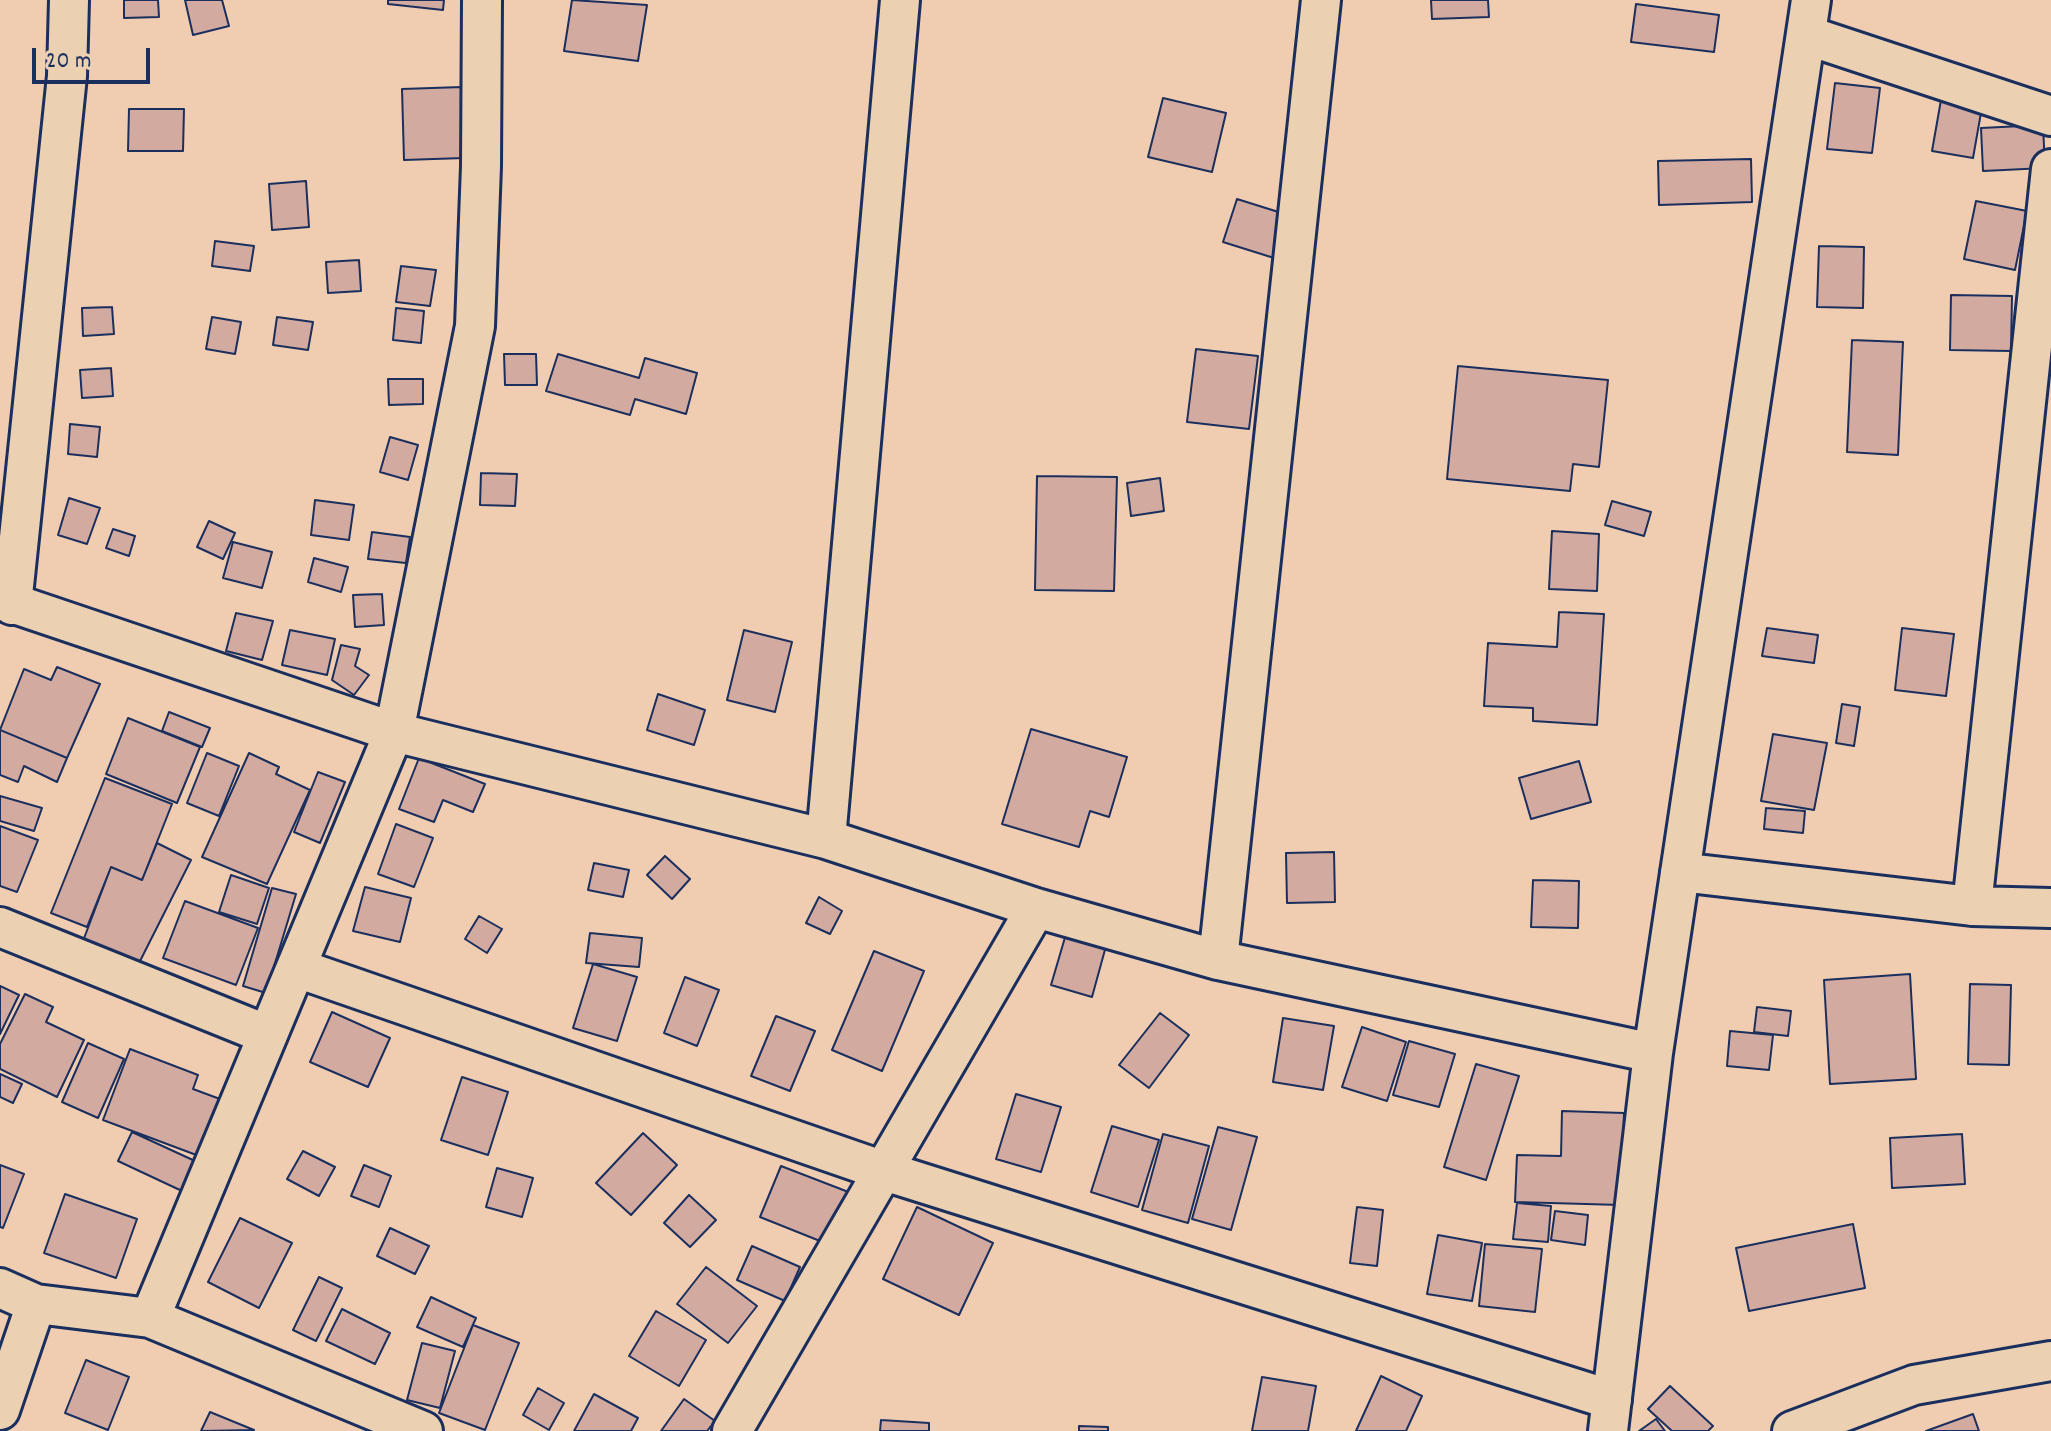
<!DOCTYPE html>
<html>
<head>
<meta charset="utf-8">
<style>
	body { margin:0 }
	#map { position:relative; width:2051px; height:1431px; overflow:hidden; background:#f0cdb1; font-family:Dekko,sans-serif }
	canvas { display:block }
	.scale { position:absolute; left:32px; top:48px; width:118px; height:36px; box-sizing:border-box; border:4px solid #1b2f5e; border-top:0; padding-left:10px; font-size:24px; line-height:28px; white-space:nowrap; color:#1b2f5e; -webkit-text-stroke:6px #ebd1b2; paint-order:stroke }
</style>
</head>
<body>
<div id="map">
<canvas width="2051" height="1431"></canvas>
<div class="scale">20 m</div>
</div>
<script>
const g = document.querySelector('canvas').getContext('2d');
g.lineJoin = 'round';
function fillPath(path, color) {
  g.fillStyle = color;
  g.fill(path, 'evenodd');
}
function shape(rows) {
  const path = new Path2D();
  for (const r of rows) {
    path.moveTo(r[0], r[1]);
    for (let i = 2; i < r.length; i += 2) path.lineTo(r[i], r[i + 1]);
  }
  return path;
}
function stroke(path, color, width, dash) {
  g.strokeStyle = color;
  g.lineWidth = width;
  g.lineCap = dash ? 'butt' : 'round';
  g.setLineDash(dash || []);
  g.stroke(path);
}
const building = shape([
	[124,0,158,0,159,17,124,18,124,0],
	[185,0,222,0,229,26,193,35,185,0],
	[388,0,444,0,443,10,388,4,388,0],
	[572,0,647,5,638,61,564,51,572,0],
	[1431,0,1488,0,1489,17,1432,19,1431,0],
	[1636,4,1719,15,1714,52,1631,42,1636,4],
	[1835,83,1880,88,1872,153,1827,149,1835,83],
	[462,87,464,158,404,160,402,89,462,87],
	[1163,98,1226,113,1212,172,1148,157,1163,98],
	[1941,100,1982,107,1973,158,1932,151,1941,100],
	[129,109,184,109,183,151,128,151,129,109],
	[2043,125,2045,168,1983,171,1981,128,2043,125],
	[1751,159,1752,202,1659,205,1658,161,1751,159],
	[306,181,309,227,272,230,269,184,306,181],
	[1237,199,1288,215,1274,258,1223,242,1237,199],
	[1976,201,2027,211,2015,270,1964,259,1976,201],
	[215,241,254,246,250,271,212,266,215,241],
	[1819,246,1864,247,1863,308,1817,307,1819,246],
	[359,260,361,291,328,293,326,262,359,260],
	[401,266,436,270,430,306,396,302,401,266],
	[1951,295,2012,296,2011,351,1950,350,1951,295],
	[112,307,114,334,83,336,82,308,112,307],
	[396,308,424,311,421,343,393,340,396,308],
	[212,317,241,322,235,354,206,349,212,317],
	[277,317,313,322,308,350,273,345,277,317],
	[1852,340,1903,342,1898,455,1847,452,1852,340],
	[1196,349,1258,356,1249,429,1187,422,1196,349],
	[504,354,536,354,537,385,505,385,504,354],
	[558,354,639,378,645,358,697,373,686,414,635,399,630,415,546,391,558,354],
	[1458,366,1608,380,1599,467,1573,464,1570,491,1447,479,1458,366],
	[111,368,113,396,82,398,80,370,111,368],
	[388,379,423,379,423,404,389,405,388,379],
	[70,424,100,427,97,457,68,454,70,424],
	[390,437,418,445,408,480,380,472,390,437],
	[481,473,517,474,515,506,480,505,481,473],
	[1037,476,1117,477,1114,591,1035,590,1037,476],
	[1160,478,1164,511,1131,516,1127,483,1160,478],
	[69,498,100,508,87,544,58,535,69,498],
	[315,500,354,505,349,540,311,535,315,500],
	[1612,501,1651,512,1644,536,1605,525,1612,501],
	[209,521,235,533,223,559,197,547,209,521],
	[113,529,135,536,129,556,106,548,113,529],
	[1552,531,1599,534,1597,591,1549,589,1552,531],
	[372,532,410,537,406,563,368,559,372,532],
	[233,542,272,552,262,588,223,578,233,542],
	[314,558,348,567,341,592,308,582,314,558],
	[382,594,384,625,355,627,353,595,382,594],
	[1559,612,1604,614,1597,725,1533,721,1533,708,1484,706,1488,643,1557,647,1559,612],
	[236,613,273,621,262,660,226,651,236,613],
	[1767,628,1818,635,1814,663,1762,656,1767,628],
	[1902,628,1954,634,1946,696,1895,690,1902,628],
	[290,630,335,639,327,675,282,665,290,630],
	[744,630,792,642,775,712,727,700,744,630],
	[341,645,360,649,355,666,369,675,354,695,332,680,341,645],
	[57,667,100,684,67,758,0,730,24,669,51,680,57,667],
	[658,694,705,710,694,745,647,730,658,694],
	[1842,704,1860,707,1854,746,1836,743,1842,704],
	[169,712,210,728,202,747,162,731,169,712],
	[128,718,200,747,177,803,106,774,128,718],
	[1031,729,1127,757,1109,817,1090,811,1079,847,1002,824,1031,729],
	[0,730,67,758,57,782,24,766,18,782,0,775,0,730],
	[1773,734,1827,743,1814,810,1761,801,1773,734],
	[207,753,239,766,219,816,187,803,207,753],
	[249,753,279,767,276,774,310,790,267,884,202,857,249,753],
	[419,758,485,784,473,812,443,800,434,822,399,809,419,758],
	[1579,761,1591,802,1531,819,1519,778,1579,761],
	[318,772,345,782,320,843,294,832,318,772],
	[105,778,172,804,142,880,111,867,87,927,51,913,105,778],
	[0,796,42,808,34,831,0,821,0,796],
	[1766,808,1805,811,1803,833,1764,829,1766,808],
	[396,824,433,838,414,887,378,874,396,824],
	[0,826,38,840,17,892,0,886,0,826],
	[157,843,191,860,137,967,83,941,111,867,142,880,157,843],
	[1334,852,1335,902,1287,903,1286,853,1334,852],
	[665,856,690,879,672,899,647,875,665,856],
	[594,863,629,870,623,897,588,890,594,863],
	[231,875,269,888,257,924,219,912,231,875],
	[1533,880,1579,881,1578,928,1531,927,1533,880],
	[365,887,411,898,400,942,353,931,365,887],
	[272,888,296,894,266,993,243,986,272,888],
	[819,897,842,911,830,934,806,923,819,897],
	[185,901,258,928,236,985,163,958,185,901],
	[479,916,502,929,487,953,465,939,479,916],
	[590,933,642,938,639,967,586,963,590,933],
	[1066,934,1106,946,1092,997,1051,985,1066,934],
	[874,951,924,971,882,1071,832,1050,874,951],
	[593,964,637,977,617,1041,573,1028,593,964],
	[1910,974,1916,1079,1830,1084,1824,980,1910,974],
	[685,977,719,990,697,1046,664,1033,685,977],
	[1970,984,2011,985,2009,1065,1968,1064,1970,984],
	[0,986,19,995,0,1034,0,986],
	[25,994,53,1007,46,1022,84,1040,57,1097,0,1069,0,1044,25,994],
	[1757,1007,1791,1011,1788,1036,1754,1032,1757,1007],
	[332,1012,390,1038,368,1087,310,1062,332,1012],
	[1160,1013,1189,1035,1149,1088,1119,1065,1160,1013],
	[776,1016,815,1031,790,1091,751,1076,776,1016],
	[1283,1018,1334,1026,1323,1090,1273,1082,1283,1018],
	[1362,1027,1406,1042,1387,1101,1342,1087,1362,1027],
	[1730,1031,1773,1035,1769,1070,1727,1066,1730,1031],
	[1409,1041,1455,1054,1439,1107,1393,1095,1409,1041],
	[88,1043,124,1059,98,1118,62,1102,88,1043],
	[130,1049,198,1075,193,1089,220,1099,199,1156,103,1120,130,1049],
	[1476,1064,1519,1076,1486,1180,1444,1167,1476,1064],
	[0,1074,22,1084,13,1103,0,1097,0,1074],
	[462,1077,508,1092,488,1155,441,1140,462,1077],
	[1016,1094,1061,1107,1041,1172,996,1159,1016,1094],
	[1562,1111,1624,1113,1621,1205,1515,1202,1517,1155,1561,1156,1562,1111],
	[1112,1126,1159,1140,1138,1207,1091,1192,1112,1126],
	[1218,1127,1257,1137,1231,1230,1192,1219,1218,1127],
	[132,1132,195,1161,182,1191,118,1161,132,1132],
	[643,1133,677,1165,631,1215,596,1183,643,1133],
	[1163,1134,1209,1146,1188,1223,1142,1210,1163,1134],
	[1962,1134,1965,1184,1892,1188,1890,1138,1962,1134],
	[303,1151,335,1167,319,1196,287,1179,303,1151],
	[0,1165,24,1174,3,1228,0,1227,0,1165],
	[364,1165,391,1176,379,1207,351,1196,364,1165],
	[781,1166,851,1193,830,1245,760,1217,781,1166],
	[497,1168,533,1178,522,1217,486,1207,497,1168],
	[65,1194,137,1219,116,1278,44,1253,65,1194],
	[689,1195,716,1220,690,1247,664,1223,689,1195],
	[1517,1203,1551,1206,1548,1242,1513,1239,1517,1203],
	[917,1207,993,1243,959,1315,883,1279,917,1207],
	[1357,1207,1383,1210,1377,1266,1350,1263,1357,1207],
	[1555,1211,1588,1215,1585,1245,1551,1240,1555,1211],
	[240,1218,292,1243,259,1308,208,1282,240,1218],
	[1853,1224,1865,1288,1749,1311,1736,1248,1853,1224],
	[390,1228,429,1246,415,1274,377,1256,390,1228],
	[1438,1235,1482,1243,1472,1301,1427,1294,1438,1235],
	[1485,1244,1542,1249,1535,1312,1479,1306,1485,1244],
	[752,1246,800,1267,785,1301,737,1280,752,1246],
	[706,1267,757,1306,728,1343,677,1304,706,1267],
	[319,1277,342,1288,316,1341,293,1330,319,1277],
	[431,1297,476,1318,463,1347,417,1327,431,1297],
	[342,1309,390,1333,375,1364,326,1341,342,1309],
	[656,1311,706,1340,679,1386,629,1356,656,1311],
	[473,1325,519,1343,485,1430,439,1413,473,1325],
	[422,1343,455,1351,440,1408,407,1400,422,1343],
	[86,1360,129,1377,108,1430,65,1413,86,1360],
	[1381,1376,1422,1396,1406,1431,1356,1431,1381,1376],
	[1262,1377,1316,1386,1308,1431,1252,1431,1262,1377],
	[1670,1386,1713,1426,1708,1431,1672,1431,1648,1409,1670,1386],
	[538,1388,564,1403,549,1430,523,1415,538,1388],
	[594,1394,638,1418,631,1431,574,1431,594,1394],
	[684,1399,715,1421,707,1431,661,1431,684,1399],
	[210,1412,254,1430,201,1431,210,1412],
	[1973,1414,1979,1431,1926,1431,1973,1414],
	[1656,1419,1665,1431,1639,1431,1656,1419],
	[881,1420,929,1423,929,1431,880,1431,881,1420],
	[1079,1426,1108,1427,1108,1431,1079,1431,1079,1426]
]);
fillPath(building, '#d3aaa0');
stroke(building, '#1b2f5e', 2);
const street = shape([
	[482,0,481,166,475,326,394,732,826,839,1036,908,1218,960,1653,1053],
	[1806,35,2051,116],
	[0,599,394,732,150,1318],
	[12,605,67,76,69,0],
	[826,839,900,0],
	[1680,872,1972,906,2051,908],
	[1972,906,2051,169],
	[0,927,268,1035],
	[1218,960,1321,0],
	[297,968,881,1170,1612,1400],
	[0,1288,36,1304,150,1318,423,1431],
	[0,1410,36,1304],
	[732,1431,1036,908],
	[1608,1431,1653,1053,1811,0],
	[1792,1431,1914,1385,2051,1361]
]);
stroke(street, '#1b2f5e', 44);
stroke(street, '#ebd1b2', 38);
</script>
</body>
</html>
